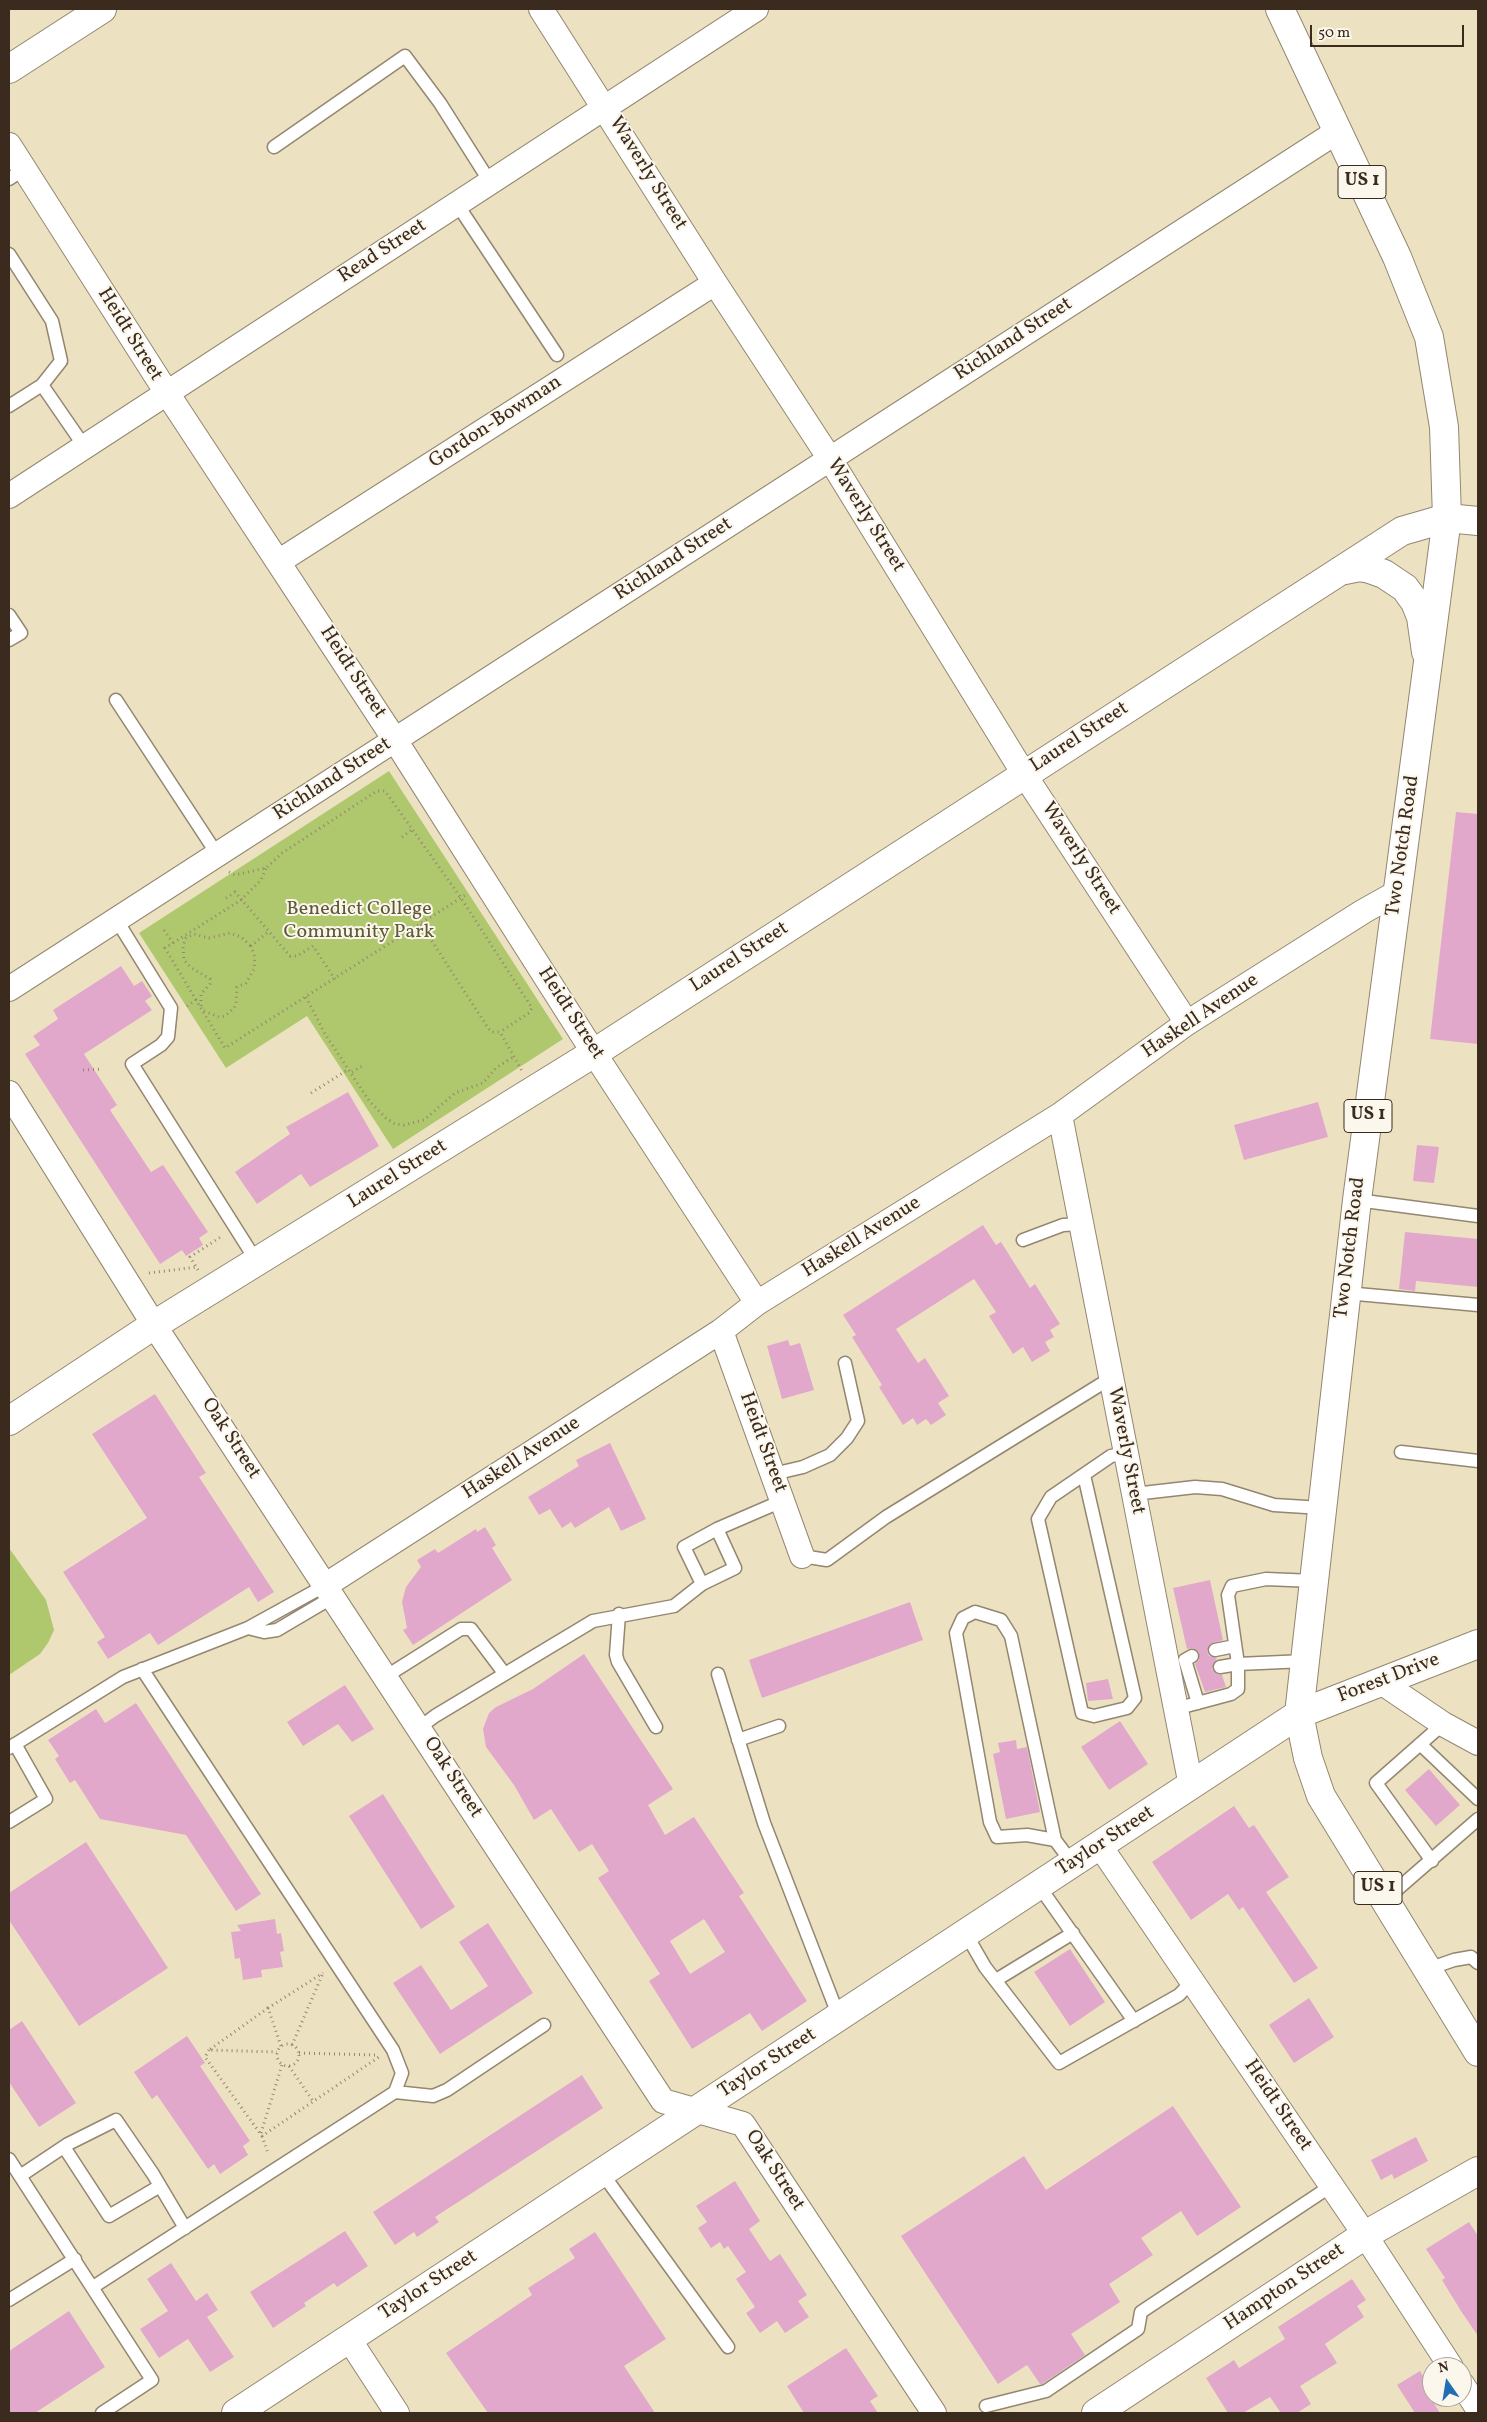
<!DOCTYPE html>
<html>
<head>
<meta charset="utf-8">
<style>
	body { margin:0 }
	#map { position:relative; width:1487px; height:2422px; overflow:hidden; background:#ece2c1; font-family:Vollkorn,serif }
	canvas { display:block }
	.frame { position:absolute; inset:0; border:10px solid #3b2a1e; pointer-events:none }
	.north { position:absolute; left:1422px; top:2357px; width:50px; height:50px; box-sizing:border-box; background:#fbf7ec; border:1px solid #aea59a; border-radius:50%; rotate:347deg; font-size:14px; font-weight:700; line-height:20px; text-align:center; color:#3b2a1e }
	.north::after { content:''; display:block; margin:auto; width:18px; height:22px; background:#1f6fb2; clip-path:polygon(50% 0,100% 100%,50% 72%,0 100%) }
	.scale { position:absolute; left:1310px; top:25px; width:154px; height:22px; box-sizing:border-box; border:2px solid #3b2a1e; border-top:0; padding-left:6px; font-size:15px; line-height:18px; white-space:nowrap; color:#3b2a1e; -webkit-text-stroke:4px #fbf7ec; paint-order:stroke }
</style>
</head>
<body>
<div id="map">
<canvas width="1487" height="2422"></canvas>
<div class="frame"></div>
<div class="north">N</div>
<div class="scale">50 m</div>
</div>
<script>
const g = document.querySelector('canvas').getContext('2d');
g.lineJoin = 'round';
function fillPath(path, color) {
  g.fillStyle = color;
  g.fill(path, 'evenodd');
}
function shape(rows) {
  const path = new Path2D();
  for (const r of rows) {
    if (r.length === 3) {
      path.moveTo(r[0] + r[2], r[1]);
      path.arc(r[0], r[1], r[2], 0, 2 * Math.PI);
      continue;
    }
    path.moveTo(r[0], r[1]);
    for (let i = 2; i < r.length; i += 2) path.lineTo(r[i], r[i + 1]);
  }
  return path;
}
function stroke(path, color, width, dash) {
  g.strokeStyle = color;
  g.lineWidth = width;
  g.lineCap = dash ? 'butt' : 'round';
  g.setLineDash(dash || []);
  g.stroke(path);
}
function drawText(font, color, halo, rows, align = 'center') {
  g.font = font + ' Vollkorn,serif';
  g.lineWidth = 4;
  g.setLineDash([]);
  g.textBaseline = 'middle';
  g.strokeStyle = halo;
  g.fillStyle = color;
  for (const [text, x, y, turn = 0] of rows) {
    g.save();
    g.translate(x, y);
    g.rotate((+turn || 0) * Math.PI / 180);
    g.textAlign = isNaN(turn) ? turn : align;
    if (halo) g.strokeText(text, 0, 0);
    g.fillText(text, 0, 0);
    g.restore();
  }
}
fillPath(shape([
	[389,771,563,1039,393,1149,307,1016,226,1068,139,933],
	[9,1548,46,1600,54,1630,48,1643,40,1654,9,1675]
]), '#afc86d');
fillPath(shape([
	[1456,812,1478,814,1478,1044,1430,1039],
	[121,966,134,986,142,981,152,996,145,1001,152,1010,84,1054,117,1105,110,1110,151,1172,163,1165,208,1232,199,1238,203,1245,186,1256,182,1250,160,1264,25,1054,40,1045,33,1036,58,1019,53,1010],
	[348,1092,379,1146,310,1187,301,1174,257,1204,235,1172,290,1134,286,1127],
	[1318,1102,1328,1137,1244,1160,1234,1125],
	[1417,1145,1439,1147,1434,1183,1413,1181],
	[983,1225,996,1245,1001,1242,1030,1288,1035,1284,1060,1324,1050,1330,1054,1337,1045,1342,1050,1351,1032,1362,1023,1347,1013,1354,989,1316,996,1312,974,1279,896,1329,918,1363,925,1358,949,1396,938,1403,946,1415,931,1425,926,1419,917,1425,913,1418,903,1425,879,1387,882,1385,852,1337,856,1335,843,1315],
	[1405,1232,1478,1239,1478,1287,1416,1281,1415,1291,1399,1289],
	[788,1340,790,1346,800,1343,814,1390,782,1399,767,1346],
	[155,1394,206,1473,199,1477,274,1592,258,1602,249,1587,158,1645,150,1633,108,1659,97,1642,105,1637,63,1572,147,1518,92,1434],
	[610,1443,646,1519,621,1531,609,1507,575,1528,571,1522,562,1528,550,1509,539,1515,528,1497,579,1466,576,1460],
	[485,1527,496,1545,492,1548,512,1580,413,1645,403,1630,407,1628,402,1602,406,1587,421,1567,417,1560,435,1549,438,1553,476,1529,477,1532],
	[1210,1580,1223,1640,1210,1644,1207,1651,1209,1656,1217,1658,1212,1669,1217,1674,1222,1675,1226,1687,1205,1692,1195,1664,1199,1660,1199,1652,1193,1648,1187,1649,1173,1588],
	[910,1602,923,1640,762,1698,749,1660],
	[584,1654,673,1789,648,1805,665,1835,694,1817,744,1893,739,1896,807,2001,762,2031,750,2013,692,2049,649,1981,660,1974,598,1878,609,1871,592,1844,579,1852,551,1809,534,1820,514,1785,486,1747,483,1729,489,1713,496,1707,533,1689],
	[704,1919,725,1952,690,1974,670,1941],
	[1108,1679,1113,1699,1088,1701,1086,1683],
	[345,1685,374,1729,352,1742,338,1724,303,1746,287,1722],
	[136,1703,261,1894,236,1911,186,1835,100,1819,75,1780,70,1783,55,1759,59,1756,48,1740,96,1709,105,1723],
	[1120,1721,1148,1764,1109,1790,1081,1747],
	[1016,1740,1017,1749,1027,1747,1040,1812,1006,1819,993,1754,1000,1752,998,1743],
	[1429,1769,1460,1805,1436,1826,1405,1790],
	[383,1794,455,1907,421,1929,349,1816],
	[1234,1806,1249,1828,1254,1825,1289,1877,1266,1892,1318,1968,1294,1983,1243,1907,1239,1910,1228,1894,1191,1920,1152,1862],
	[86,1842,168,1968,79,2026,9,1920,9,1893],
	[275,1919,277,1934,281,1933,284,1951,280,1952,283,1967,261,1970,262,1977,243,1980,240,1958,235,1959,231,1932,241,1931,237,1925],
	[488,1923,533,1993,440,2054,393,1983,421,1965,451,2010,488,1986,459,1942],
	[1070,1949,1105,2002,1070,2026,1034,1972],
	[1309,1998,1334,2037,1294,2063,1269,2025],
	[22,2021,76,2103,39,2127,9,2082,9,2030],
	[187,2036,205,2063,200,2066,250,2141,243,2146,248,2155,220,2174,214,2164,208,2169,157,2095,152,2099,134,2072],
	[582,2075,603,2108,435,2217,439,2222,417,2237,414,2232,395,2245,373,2212],
	[1173,2106,1241,2207,1197,2236,1181,2211,1141,2238,1153,2255,1109,2284,1120,2302,1071,2334,1085,2355,1042,2384,1040,2384,1027,2365,998,2384,901,2236,1024,2156,1046,2190],
	[1416,2137,1428,2161,1394,2179,1392,2174,1381,2180,1371,2160],
	[735,2181,760,2221,749,2229,770,2261,780,2254,807,2295,798,2301,809,2317,785,2333,777,2321,760,2333,746,2313,755,2307,736,2279,746,2272,728,2246,724,2249,720,2242,711,2248,698,2228,707,2222,696,2206],
	[1469,2222,1478,2236,1478,2336,1461,2311,1442,2280,1445,2278,1426,2249],
	[345,2231,368,2266,337,2287,334,2283,304,2303,306,2306,273,2328,250,2292],
	[595,2232,666,2339,624,2366,655,2413,488,2413,446,2353,532,2295,528,2288,575,2258,569,2249],
	[171,2263,196,2301,207,2293,218,2310,207,2317,234,2357,210,2372,188,2339,159,2358,140,2329,168,2311,147,2279],
	[1352,2279,1366,2300,1357,2306,1364,2317,1325,2344,1337,2363,1300,2386,1311,2404,1297,2413,1281,2413,1270,2397,1243,2413,1228,2413,1206,2378,1234,2360,1239,2368,1285,2339,1278,2327],
	[69,2311,105,2367,35,2413,9,2413,9,2351],
	[846,2348,878,2396,870,2401,878,2413,804,2413,787,2386],
	[1420,2371,1432,2391,1432,2400,1440,2413,1415,2413,1397,2385]
]), '#e2a8cc');
const service = shape([
	[274,147,405,56,440,103,490,182],
	[9,179,24,169],
	[457,204,557,355],
	[9,254,52,321,61,361,42,385],
	[9,406,42,385,84,446],
	[9,615,21,633,9,640],
	[116,700,217,854],
	[116,919,171,1008,168,1037,161,1045,132,1064,257,1262],
	[1357,1200,1478,1216],
	[1023,1240,1063,1225,1081,1224],
	[1346,1293,1478,1305],
	[1401,1452,1478,1461],
	[773,1474,803,1467,830,1455,847,1438,858,1421,845,1363],
	[1084,1475,1135,1698,1127,1708,1094,1716,1082,1713,1038,1519,1051,1497,1111,1456,1126,1453],
	[1134,1494,1195,1487,1222,1489,1274,1505,1322,1508],
	[717,1529,735,1568,702,1584,684,1547,717,1529,782,1501],
	[802,1556,827,1560,886,1517,1111,1378],
	[619,1614,616,1655,618,1662,656,1727],
	[248,1628,264,1632,277,1630,333,1597],
	[1215,1650,1235,1646],
	[1192,1656,1185,1660,1198,1703],
	[1305,1661,1238,1664,1228,1595,1232,1586,1266,1579,1314,1581],
	[718,1674,764,1823,839,2017],
	[385,1677,461,1629,471,1629,504,1673],
	[1175,1709,1231,1694,1238,1689,1238,1664,1220,1667],
	[419,1728,435,1716,593,1621,674,1606,702,1584],
	[738,1740,779,1726],
	[1420,1744,1478,1799],
	[9,1748,123,1677,248,1628,326,1585],
	[9,1822,46,1799,15,1744],
	[1055,1840,1011,1636,1001,1620,975,1612,963,1618,956,1633,990,1822,997,1837,1027,1835,1055,1840,1073,1864],
	[1432,1861,1376,1783,1443,1724],
	[1039,1886,1134,2021],
	[1385,1900,1478,1819],
	[966,1934,985,1967,1059,2063,1179,1995,1192,1981],
	[1428,1969,1454,1960,1471,1957,1478,1963],
	[996,1980,1073,1933],
	[395,2092,433,2096,447,2090,544,2025],
	[64,2147,109,2216,160,2186],
	[9,2159,152,2380,102,2413],
	[602,2173,728,2347],
	[20,2176,68,2144,116,2120,153,2174,185,2228],
	[93,2287,395,2092,402,2073,393,2050,142,1669],
	[9,2300,75,2259],
	[986,2406,1046,2391,1138,2329,1141,2312,1331,2186]
]);
const minor = shape([
	[541,9,715,283,830,459,1024,774,1187,1023],
	[9,145,167,393,395,740,594,1053,757,1303],
	[9,496,756,9],
	[278,562,715,283],
	[9,989,1338,131],
	[9,1093,154,1325,663,2101,743,2124,934,2413],
	[1060,1115,1191,1786],
	[721,1331,802,1556],
	[326,1585,721,1331,757,1303,1060,1115,1187,1023,1364,911,1398,892],
	[1381,1682,1443,1724,1478,1743],
	[1100,1846,1365,2235,1451,2367],
	[349,2339,397,2413],
	[1462,2384,1478,2409]
]);
const tertiary = shape([
	[9,69,102,9],
	[1340,571,1360,567,1370,569,1384,574,1405,588,1415,602,1421,617,1426,652],
	[9,1421,154,1325,594,1053,1402,531,1447,518,1478,521],
	[1096,2413,1365,2235,1478,2171]
]);
const secondary = shape([
	[236,2413,1299,1714,1478,1644]
]);
const primary = shape([
	[1280,9,1397,257,1429,337,1444,427,1447,518,1357,1200,1299,1714,1308,1758,1321,1796,1478,2052]
]);
stroke(service, '#948670', 15);
stroke(minor, '#948670', 26);
stroke(tertiary, '#948670', 30);
stroke(secondary, '#948670', 30);
stroke(primary, '#948670', 30);
stroke(shape([
	[402,837,413,829],
	[229,872,235,875,266,868,282,853,377,791,385,791,461,898,532,1008,529,1013,500,1032],
	[226,898,235,892,290,956,297,956,313,946,335,979],
	[424,910,430,918],
	[421,924,488,1028,492,1032,500,1032,522,1071],
	[164,930,173,943],
	[306,997,325,1034,370,1102,386,1118,395,1124,404,1125,424,1120,455,1093,483,1083,496,1068,513,1057],
	[196,1000,165,948,241,900,261,880,266,868],
	[187,1006,196,1000,225,1048,467,894],
	[201,1006,201,994,210,984,210,979,190,967,184,960,183,946,186,938,194,934,209,938,230,933,241,937,251,946],
	[204,1011,219,1017,225,1016,234,1008,236,1004,237,987,246,983,254,969,255,957,251,946,268,932],
	[83,1070,102,1069],
	[352,1072,364,1065],
	[311,1093,349,1069],
	[198,1270,190,1257,222,1236],
	[149,1273,197,1267],
	[268,2008,209,2050,277,2052],
	[288,2055,11],
	[292,2045,323,1973],
	[281,2046,268,2008,323,1973],
	[209,2050,205,2057,262,2136,379,2057],
	[299,2053,377,2055],
	[289,2066,313,2101],
	[261,2133,282,2065],
	[262,2136,268,2153]
]), '#948670', 3, [1, 4]);
stroke(service, '#fff', 12);
stroke(minor, '#fff', 24);
stroke(tertiary, '#fff', 28);
stroke(secondary, '#fff', 28);
stroke(primary, '#fff', 28);
for (const [x, y, w] of [
	[1362,182,48],
	[1368,1116,48],
	[1378,1888,48]
]) {
  const box = new Path2D();
  box.roundRect(x - w / 2, y - 16.5, w, 33, 4);
  g.fillStyle = '#fbf7ec';
  g.fill(box);
  stroke(box, '#3b2a1e', 1);
}
drawText('bold 19px', '#3b2a1e', null, [
	["US 1",1362,182],
	["US 1",1368,1116],
	["US 1",1378,1888]
]);
drawText('20px', '#3b2a1e', '#fbf7ec', [
	["Waverly Street",647,174,58],
	["Read Street",383,252,-33],
	["Heidt Street",129,335,58],
	["Richland Street",1014,340,-33],
	["Gordon-Bowman",496,423,-33],
	["Waverly Street",865,516,58],
	["Richland Street",674,560,-33],
	["Heidt Street",352,673,57],
	["Laurel Street",1080,738,-33],
	["Richland Street",333,780,-33],
	["Two Notch Road",1404,846,-82],
	["Waverly Street",1080,859,57],
	["Laurel Street",740,958,-33],
	["Heidt Street",570,1014,57],
	["Haskell Avenue",1201,1017,-34],
	["Laurel Street",398,1175,-32],
	["Haskell Avenue",862,1238,-32],
	["Two Notch Road",1351,1248,-83],
	["Oak Street",230,1439,57],
	["Heidt Street",762,1443,70],
	["Waverly Street",1125,1451,79],
	["Haskell Avenue",522,1459,-33],
	["Forest Drive",1389,1679,-21],
	["Oak Street",452,1778,57],
	["Taylor Street",1106,1842,-33],
	["Taylor Street",768,2064,-33],
	["Heidt Street",1277,2106,56],
	["Oak Street",774,2171,57],
	["Taylor Street",429,2286,-33],
	["Hampton Street",1285,2288,-34]
]);
drawText('20px', '#5e5936', '#fbf7ec', [
	["Benedict College",359,910],
	["Community Park",359,933]
]);
</script>
</body>
</html>
